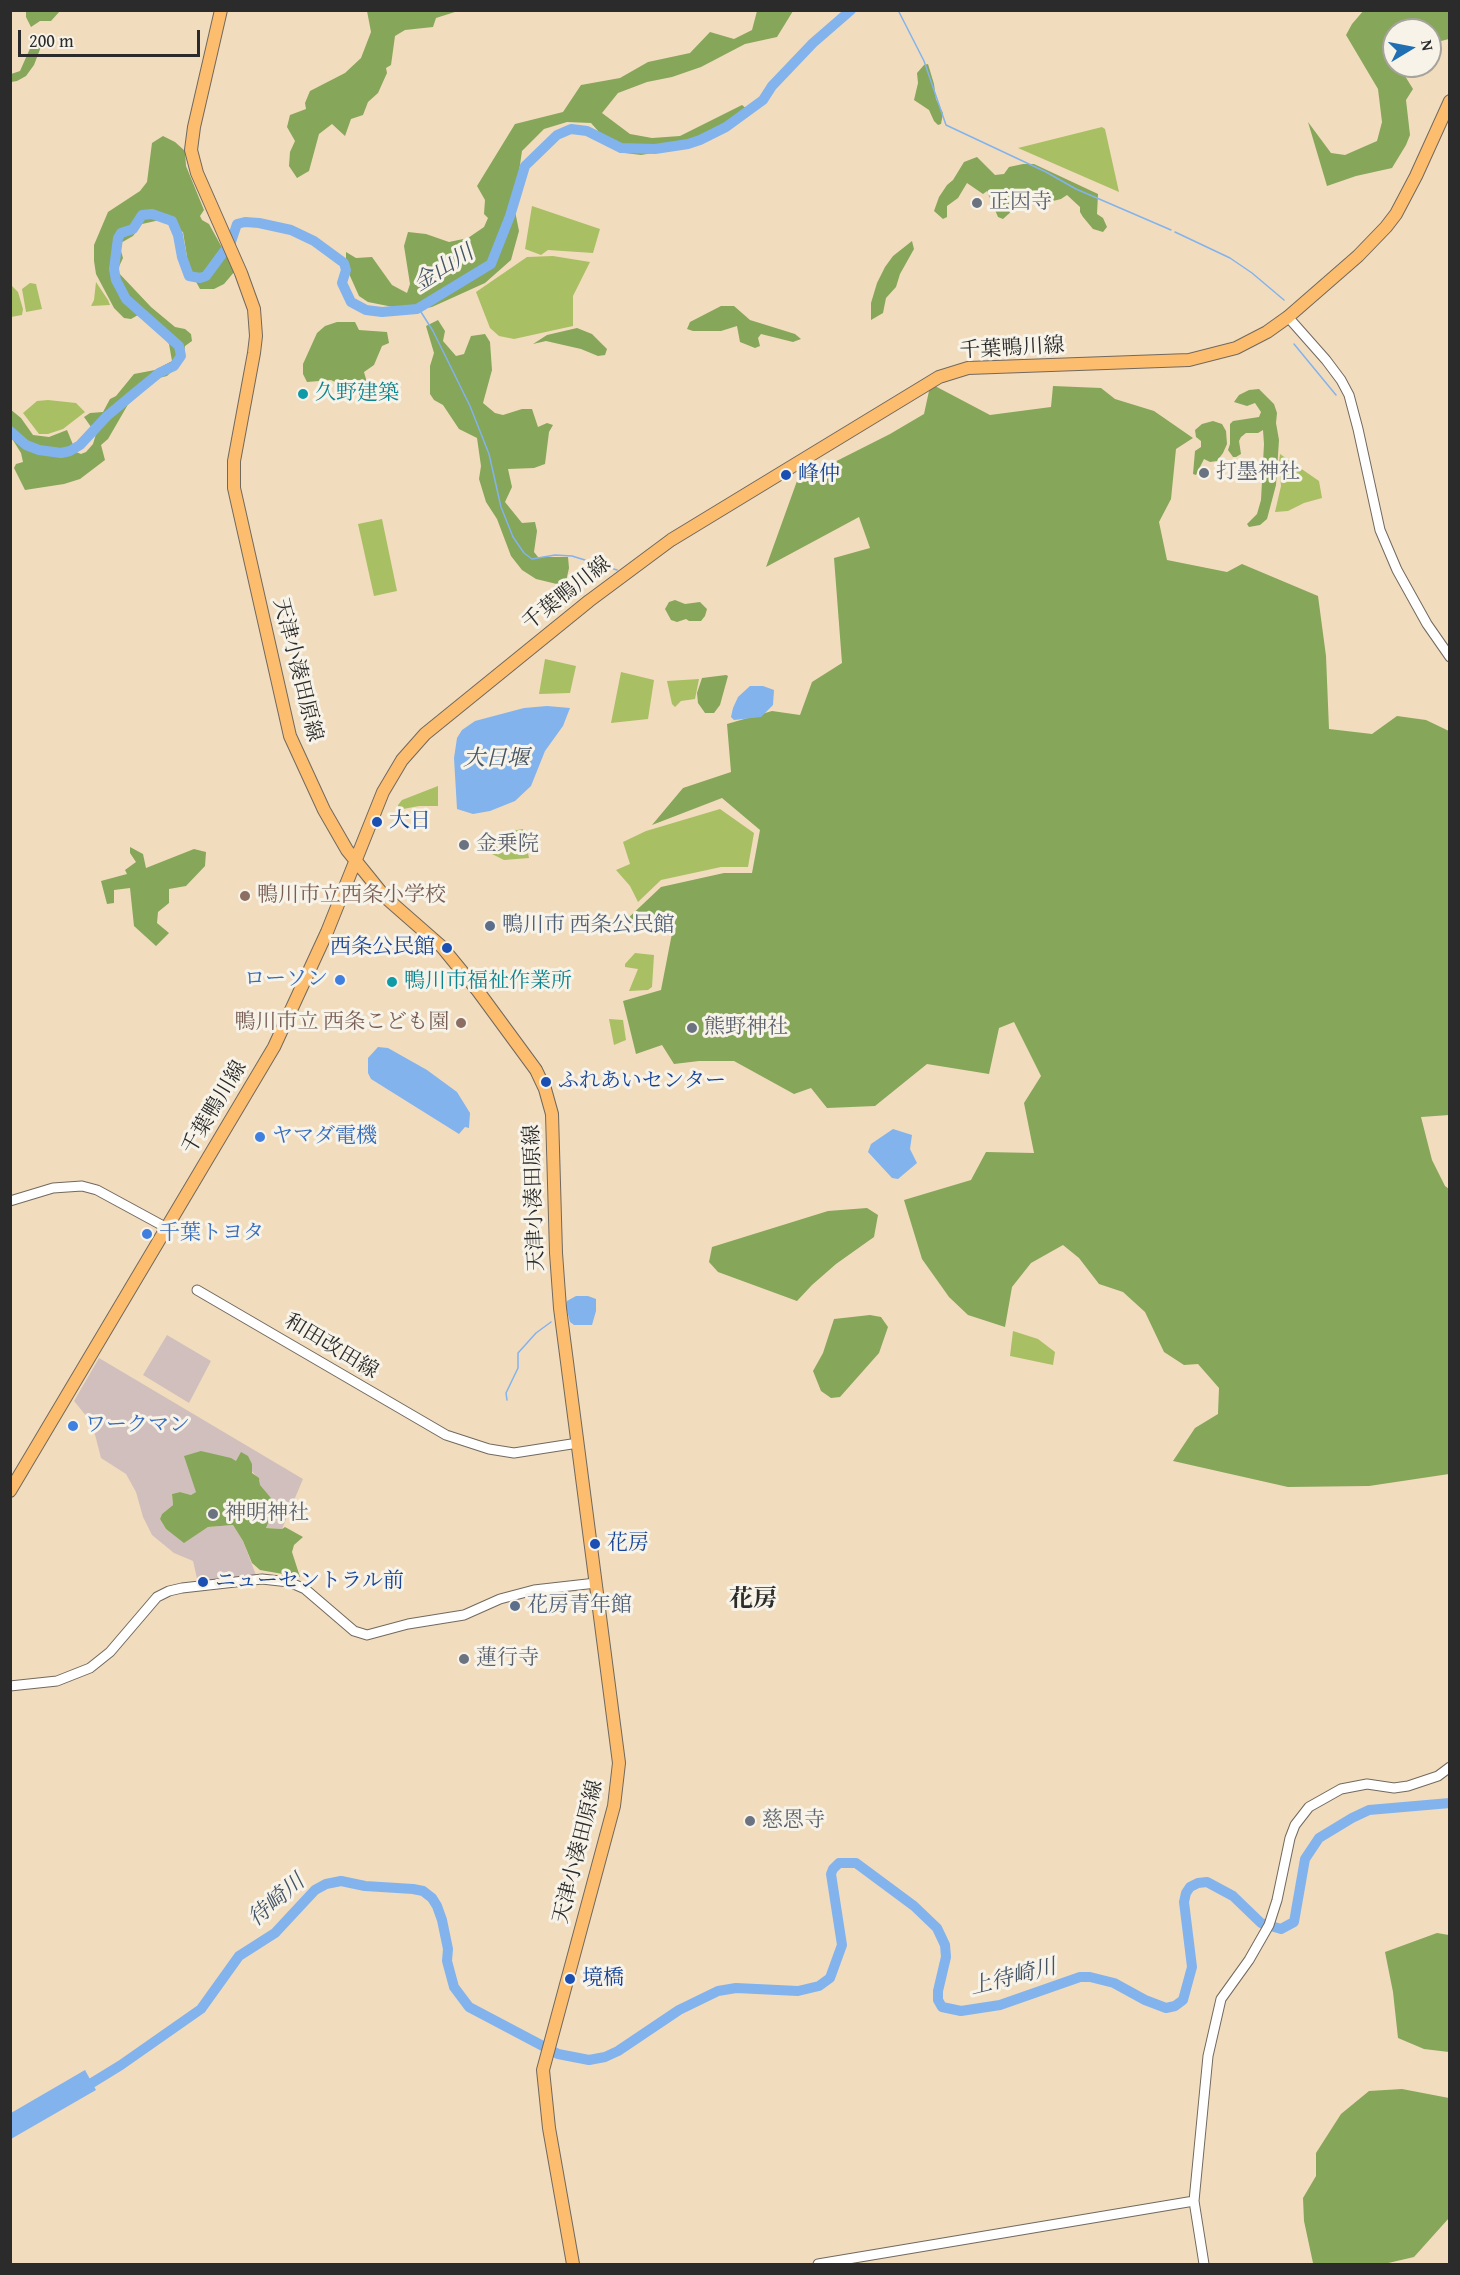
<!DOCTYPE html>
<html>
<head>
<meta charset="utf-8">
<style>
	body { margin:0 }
	#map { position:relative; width:1460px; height:2275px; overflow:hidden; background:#f2dcbe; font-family:"Gentium Book Plus",serif }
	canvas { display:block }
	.frame { position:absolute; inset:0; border:12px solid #2b2b2b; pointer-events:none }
	.north { position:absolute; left:1382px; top:18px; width:60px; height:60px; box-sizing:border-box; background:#f7f3e8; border:2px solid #a5a39c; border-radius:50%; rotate:80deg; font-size:16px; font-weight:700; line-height:24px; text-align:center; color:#2b2b2b }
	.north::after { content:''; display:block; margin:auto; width:21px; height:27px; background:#1f6fb2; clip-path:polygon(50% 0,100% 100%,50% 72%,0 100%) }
	.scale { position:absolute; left:18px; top:30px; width:182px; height:27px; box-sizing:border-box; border:3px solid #2b2b2b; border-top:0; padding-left:8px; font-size:18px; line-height:21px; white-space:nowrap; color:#2b2b2b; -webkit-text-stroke:4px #f7f3e8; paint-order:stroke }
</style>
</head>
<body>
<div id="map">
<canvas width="1460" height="2275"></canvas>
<div class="frame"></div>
<div class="north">N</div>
<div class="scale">200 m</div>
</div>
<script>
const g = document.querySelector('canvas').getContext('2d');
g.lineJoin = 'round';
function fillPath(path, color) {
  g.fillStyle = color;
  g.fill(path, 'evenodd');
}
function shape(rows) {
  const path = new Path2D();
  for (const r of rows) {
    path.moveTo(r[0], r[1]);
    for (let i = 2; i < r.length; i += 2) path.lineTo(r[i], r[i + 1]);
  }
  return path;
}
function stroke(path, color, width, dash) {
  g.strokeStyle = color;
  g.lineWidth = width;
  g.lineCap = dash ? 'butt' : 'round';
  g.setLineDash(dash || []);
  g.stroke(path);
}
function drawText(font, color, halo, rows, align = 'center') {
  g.font = font + ' "Gentium Book Plus","Noto Serif JP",serif';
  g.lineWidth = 6;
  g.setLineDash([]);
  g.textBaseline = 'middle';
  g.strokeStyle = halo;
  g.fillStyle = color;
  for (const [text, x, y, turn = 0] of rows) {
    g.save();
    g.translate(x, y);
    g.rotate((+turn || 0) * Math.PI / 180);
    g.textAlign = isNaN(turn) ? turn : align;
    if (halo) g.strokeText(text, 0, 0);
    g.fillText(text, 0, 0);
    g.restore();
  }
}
fillPath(shape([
	[167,1335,211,1361,189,1403,143,1375],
	[99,1358,303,1479,282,1529,266,1528,276,1504,259,1485,260,1481,251,1470,236,1462,201,1451,196,1492,191,1495,180,1492,172,1494,173,1505,162,1514,160,1519,166,1529,184,1542,208,1527,233,1525,243,1541,256,1575,198,1583,193,1561,174,1553,152,1535,143,1517,136,1492,126,1474,101,1458,92,1423,74,1401]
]), '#d1bfbd');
fillPath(shape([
	[1102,127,1105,129,1119,192,1018,148],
	[532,206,600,229,593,253,548,250,541,255,525,249],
	[553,256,590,262,573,296,573,326,514,339,499,336,490,328,476,292,527,257],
	[96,282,108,300,110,305,91,306,94,300],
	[30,283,36,284,42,309,26,312,22,289],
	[10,284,18,292,23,309,22,315,11,317],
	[48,400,76,403,85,412,63,429,48,434,39,434,23,413,37,401],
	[1280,454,1319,481,1322,498,1304,503,1288,511,1275,512,1281,486,1279,463],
	[382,519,397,591,374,596,358,524],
	[545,659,576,666,570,693,539,694],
	[621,672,654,680,648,719,611,723],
	[699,679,695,699,681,701,675,707,672,704,667,681],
	[438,786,438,806,419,806,398,810,398,805,402,800],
	[720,809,754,833,748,867,721,867,661,880,638,902,630,886,616,870,630,864,623,842,646,831],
	[523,829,529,858,504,860,490,853,490,850,505,832],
	[635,953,654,955,652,987,648,990,629,991,638,969,625,967,625,964],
	[609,1019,623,1020,626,1040,614,1045],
	[1013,1331,1038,1339,1055,1352,1053,1365,1010,1356]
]), '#a9bf64');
fillPath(shape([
	[1364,10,1449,11,1449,39,1437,42,1430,39,1430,30,1394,30,1394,66,1405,66,1405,76,1413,89,1406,100,1410,135,1406,145,1392,168,1356,176,1327,186,1308,122,1331,153,1345,155,1377,141,1382,122,1378,89,1346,35,1352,24],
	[26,11,60,10,60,11,51,21,40,21,31,27,26,17],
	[367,11,458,11,436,18,433,27,405,30,395,36,391,65,386,68,387,73,378,93,368,102,363,115,351,119,345,136,332,124,319,134,309,171,297,178,289,166,290,152,295,141,287,127,290,115,306,109,305,103,310,91,345,73,361,58,371,32],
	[757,11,793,11,777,37,745,44,701,67,672,77,647,82,618,93,602,113,630,134,652,138,680,136,742,105,752,113,730,129,702,142,683,148,641,155,625,153,615,141,599,132,591,123,567,122,544,129,522,151,514,206,519,231,511,260,485,283,432,307,413,311,368,302,359,296,346,267,346,252,356,258,372,257,392,285,407,293,410,284,404,246,408,232,426,234,449,242,468,238,484,227,488,218,484,214,485,200,477,186,515,124,563,112,581,85,620,78,648,62,690,53,710,32,734,39,752,30],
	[36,35,42,44,34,65,26,76,17,81,11,82,11,74,20,71],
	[928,64,934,84,936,99,943,113,941,124,938,125,934,121,929,110,914,100,918,83,917,73,924,65],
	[163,136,175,142,185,151,186,166,204,210,200,216,202,220,209,224,235,271,224,284,214,289,200,289,189,269,183,232,160,220,142,224,133,236,119,244,123,258,117,271,151,307,175,327,185,329,191,334,192,341,185,346,183,359,179,364,167,376,155,379,130,401,108,439,101,445,105,460,80,479,64,484,25,490,14,468,16,464,23,462,21,453,11,437,10,409,21,418,33,435,49,437,67,430,76,452,81,454,86,452,93,444,96,434,84,417,90,413,103,412,110,399,116,396,134,374,155,370,172,361,169,344,163,337,138,315,131,319,124,318,114,308,96,274,94,261,94,245,108,212,140,191,147,182,152,143],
	[977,157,995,175,1004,174,1009,167,1023,164,1034,164,1098,194,1097,214,1103,218,1107,227,1103,232,1093,229,1083,217,1080,212,1080,207,1067,195,1061,199,1049,202,1038,196,1014,209,1003,219,998,217,987,191,983,194,967,183,958,198,947,206,947,217,943,219,934,211,939,197,947,185,953,180,964,162],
	[912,241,914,249,900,274,896,287,886,298,883,313,871,320,871,303,877,283,885,267,893,256],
	[721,306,734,306,750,320,795,334,801,339,793,342,761,334,758,338,760,346,755,348,740,342,737,326,721,331,693,331,687,329,690,322],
	[438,320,445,331,443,341,456,356,464,354,471,336,485,334,490,342,492,370,483,403,495,413,503,415,522,409,532,409,538,427,547,423,553,425,549,432,545,464,534,468,508,469,512,487,505,502,522,523,535,522,537,531,534,552,538,557,568,557,569,568,565,586,536,579,522,570,511,556,497,519,486,502,479,479,481,466,477,438,459,429,443,405,434,400,430,394,430,366,434,353,426,326],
	[337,322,355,322,359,330,387,332,389,343,382,346,374,365,364,372,370,393,364,396,353,382,337,383,331,380,307,382,303,374,303,364,317,333,325,326],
	[577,328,592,334,607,349,605,355,598,356,581,349,546,341,533,344,547,335],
	[935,386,990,415,1051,407,1053,386,1101,388,1115,399,1154,411,1193,438,1176,449,1171,499,1159,522,1167,560,1227,572,1242,564,1318,596,1326,656,1329,729,1372,734,1397,716,1426,720,1449,731,1449,1115,1421,1117,1432,1160,1445,1186,1449,1189,1449,1474,1369,1486,1288,1487,1173,1461,1195,1428,1218,1414,1219,1388,1198,1364,1184,1365,1164,1352,1145,1312,1123,1292,1099,1284,1079,1258,1063,1245,1031,1263,1012,1287,1005,1327,968,1315,949,1297,922,1259,904,1200,971,1180,986,1152,1034,1153,1024,1103,1041,1076,1014,1022,999,1028,989,1074,927,1064,875,1106,827,1108,811,1088,794,1094,734,1061,699,1061,674,1064,662,1045,636,1054,623,1001,661,990,674,923,654,918,642,932,625,921,661,887,724,873,752,873,760,830,722,798,652,825,683,788,731,772,727,724,772,711,800,715,812,682,842,663,834,558,870,548,859,517,766,567,797,481,890,434,924,414,929,391],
	[1259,389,1274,404,1277,413,1276,423,1279,440,1276,485,1267,519,1260,525,1249,527,1247,524,1257,514,1261,500,1264,444,1263,430,1258,433,1246,433,1241,437,1239,441,1241,454,1236,457,1233,457,1228,450,1230,444,1230,424,1233,421,1259,417,1261,412,1255,403,1247,406,1234,402,1239,395,1249,390],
	[1213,421,1222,424,1226,431,1227,444,1223,453,1217,461,1210,462,1204,459,1196,475,1193,474,1195,451,1201,447,1201,441,1196,437,1195,430,1202,424],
	[675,600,685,604,700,602,707,609,705,616,701,621,689,621,686,619,677,622,671,620,665,609,669,602],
	[726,675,728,676,720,705,714,713,705,713,698,703,697,693,702,678],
	[130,847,143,854,146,868,194,849,206,852,205,866,186,886,169,889,169,903,158,912,157,923,169,933,156,946,134,926,130,888,114,890,114,903,107,904,101,881,127,874,125,870,136,862,130,853],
	[867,1208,878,1215,874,1237,836,1264,812,1285,797,1301,718,1272,709,1262,712,1247,828,1211],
	[870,1315,881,1317,888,1327,879,1353,840,1397,831,1398,821,1391,813,1371,823,1353,834,1319],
	[201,1451,231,1458,236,1461,241,1452,248,1456,252,1464,252,1473,259,1478,260,1485,276,1504,266,1528,282,1529,285,1527,303,1537,294,1545,292,1552,300,1577,260,1570,252,1563,243,1541,233,1525,208,1527,184,1543,166,1529,160,1519,162,1514,173,1505,172,1494,180,1492,191,1495,196,1492,184,1456],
	[1437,1933,1449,1935,1449,2052,1424,2049,1398,2038,1393,1992,1385,1952],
	[1402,2089,1449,2098,1449,2218,1414,2257,1384,2264,1313,2263,1304,2221,1303,2198,1316,2176,1316,2153,1341,2114,1369,2091]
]), '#86a65a');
fillPath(shape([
	[750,686,763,686,774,690,773,705,761,717,734,720,731,717,733,708,738,697],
	[547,706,570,708,563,726,545,751,531,786,515,801,490,811,473,814,457,809,454,758,457,738,462,730,475,721,524,708],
	[378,1047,388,1048,427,1070,457,1092,470,1113,469,1128,465,1127,459,1134,371,1079,368,1073,368,1058],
	[893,1129,912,1135,910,1149,917,1163,898,1179,892,1178,868,1152,871,1144],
	[576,1296,588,1296,596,1299,596,1311,592,1325,574,1325,570,1322,566,1306,567,1301],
	[85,2070,96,2090,11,2139,11,2113]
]), '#82b3ed');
stroke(shape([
	[898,10,924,61,946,125,1046,172,1076,189,1171,230],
	[1175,232,1230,258,1252,273,1284,300],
	[417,309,421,312,433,331,470,406,489,454,501,507,513,537,524,553,532,559,555,555,572,556,617,570],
	[1294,344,1336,395],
	[507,1400,506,1393,518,1368,518,1353,536,1333,551,1322]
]), '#82b3ed', 1.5);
stroke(shape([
	[10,431,26,445,39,450,61,453,70,451,80,445,107,416,137,391,159,373,174,366,181,356,179,346,126,299,116,280,114,269,118,238,121,233,133,229,142,215,152,214,172,221,178,235,182,257,189,276,200,278,206,276,231,242,237,224,245,222,259,223,291,230,314,241,344,263,346,270,342,283,351,302,366,310,382,312,417,309,491,264,510,216,525,166,557,135,571,129,587,131,621,148,655,149,688,144,700,140,726,127,763,100,772,86,813,43,851,10],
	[82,2089,121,2065,201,2009,239,1956,275,1933,315,1890,326,1884,341,1881,365,1886,413,1889,423,1891,432,1898,437,1906,442,1920,448,1949,447,1961,454,1987,469,2007,558,2054,589,2060,605,2057,618,2051,679,2010,718,1991,736,1988,798,1991,819,1986,830,1978,842,1945,831,1874,833,1869,839,1863,856,1863,914,1906,937,1928,945,1945,946,1957,938,1991,938,2000,942,2007,961,2011,1000,2005,1080,1977,1090,1977,1114,1983,1145,2000,1166,2008,1175,2006,1183,2000,1192,1967,1184,1902,1186,1893,1190,1887,1198,1883,1207,1882,1233,1896,1261,1923,1281,1929,1294,1922,1305,1859,1319,1838,1352,1818,1369,1810,1450,1803]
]), '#82b3ed', 10);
const minor = shape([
	[1288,317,1326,360,1341,380,1349,395,1358,429,1380,530,1397,570,1427,624,1450,657],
	[10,1201,53,1188,82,1186,97,1190,167,1228],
	[197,1290,446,1435,489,1449,514,1453,578,1443],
	[10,1686,57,1681,90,1668,110,1652,157,1597,169,1591,182,1588,262,1579,289,1582,305,1589,354,1631,367,1635,408,1624,464,1615,500,1599,534,1590,596,1583],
	[818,2264,1194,2201],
	[1204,2264,1194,2201,1208,2056,1221,1999,1249,1960,1269,1925,1277,1900,1290,1838,1295,1825,1309,1807,1341,1789,1367,1784,1394,1788,1408,1786,1438,1776,1450,1767]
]);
const major = shape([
	[221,10,194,127,191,150,197,173,241,273,254,309,256,336,254,353,234,461,234,488,290,736,324,810,347,850,385,897,442,947,478,991,536,1070,545,1089,552,1114,556,1253,560,1308,619,1763,614,1806,543,2070,549,2128,573,2264],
	[10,1491,274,1047,327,932,383,792,402,760,425,734,589,601,671,540,939,377,968,368,1189,360,1236,348,1267,332,1288,317,1358,256,1386,227,1396,214,1416,176,1450,101]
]);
stroke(minor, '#71695e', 11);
stroke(major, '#71695e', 14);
stroke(minor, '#fff', 9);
stroke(major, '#fcbd6f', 12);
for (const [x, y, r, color] of [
	[977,203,6,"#6b7280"],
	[303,394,6,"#0f9aa8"],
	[1204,473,6,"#6b7280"],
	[786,475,6,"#1a4fb4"],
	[377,822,6,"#1a4fb4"],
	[464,845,6,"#6b7280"],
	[245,896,6,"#8d6e63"],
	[490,926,6,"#5c6f8a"],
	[447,948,6,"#1a4fb4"],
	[340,980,6,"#3f7fe0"],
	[392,982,6,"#0f9aa8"],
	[461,1023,6,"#8d6e63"],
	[692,1028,6,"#6b7280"],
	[546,1082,6,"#1a4fb4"],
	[260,1137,6,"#3f7fe0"],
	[147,1234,6,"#3f7fe0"],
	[73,1426,6,"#3f7fe0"],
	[213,1514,6,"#6b7280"],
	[595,1544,6,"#1a4fb4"],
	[203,1582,6,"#1a4fb4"],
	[515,1606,6,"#5c6f8a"],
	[464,1659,6,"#6b7280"],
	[750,1821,6,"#6b7280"],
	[570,1979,6,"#1a4fb4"]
]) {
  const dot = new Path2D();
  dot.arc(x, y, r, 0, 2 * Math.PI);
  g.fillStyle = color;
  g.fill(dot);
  stroke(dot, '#f7f3e8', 2);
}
drawText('21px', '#5b616d', '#f7f3e8', [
	["正因寺",989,203],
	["打墨神社",1216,473],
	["金乗院",476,845],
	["熊野神社",704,1028],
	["神明神社",225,1514],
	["蓮行寺",476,1659],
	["慈恩寺",762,1821]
], 'left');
drawText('21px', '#2b2b2b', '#f7f3e8', [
	["千葉鴨川線",1012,349,-3],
	["千葉鴨川線",567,594,-38],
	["天津小湊田原線",297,670,76],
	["千葉鴨川線",215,1108,-59],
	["天津小湊田原線",535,1198,-92],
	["和田改田線",331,1347,31],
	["天津小湊田原線",579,1852,-76]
]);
drawText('21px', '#0d838f', '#f7f3e8', [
	["久野建築",315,394],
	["鴨川市福祉作業所",404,982]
], 'left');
drawText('21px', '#164399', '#f7f3e8', [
	["峰仲",798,475],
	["大日",389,822],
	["西条公民館",435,948,"right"],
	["ふれあいセンター",558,1082],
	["花房",607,1544],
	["ニューセントラル前",215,1582],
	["境橋",582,1979]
], 'left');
drawText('21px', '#785e54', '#f7f3e8', [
	["鴨川市立西条小学校",257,896],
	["鴨川市立 西条こども園",449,1023,"right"]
], 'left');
drawText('21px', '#4e5e75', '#f7f3e8', [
	["鴨川市 西条公民館",502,926],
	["花房青年館",527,1606]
], 'left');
drawText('21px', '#366cbe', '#f7f3e8', [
	["ローソン",328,980,"right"],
	["ヤマダ電機",272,1137],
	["千葉トヨタ",159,1234],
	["ワークマン",85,1426]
], 'left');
drawText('italic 22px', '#455465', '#f7f3e8', [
	["金山川",444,269,-32],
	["大日堰",496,759],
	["待崎川",277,1901,-41],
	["上待崎川",1013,1978,-14]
]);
drawText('bold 24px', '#2b2b2b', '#f7f3e8', [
	["花房",753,1600]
]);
</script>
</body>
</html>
